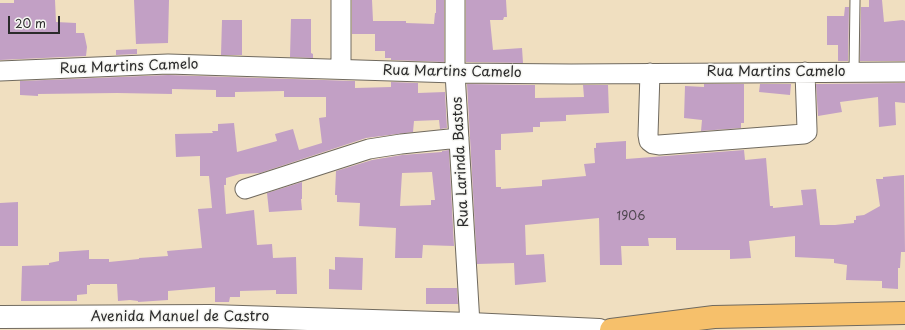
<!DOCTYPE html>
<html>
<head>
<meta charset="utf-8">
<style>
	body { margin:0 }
	#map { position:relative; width:905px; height:330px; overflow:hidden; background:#f0dfc0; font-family:"Playpen Sans",sans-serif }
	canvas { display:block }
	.scale { position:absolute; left:8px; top:16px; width:52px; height:18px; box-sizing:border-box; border:2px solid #2b2b2b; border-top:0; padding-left:5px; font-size:12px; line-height:14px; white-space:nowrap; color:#2b2b2b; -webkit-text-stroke:3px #f6f6f2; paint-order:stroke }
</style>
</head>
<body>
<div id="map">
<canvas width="905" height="330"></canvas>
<div class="scale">20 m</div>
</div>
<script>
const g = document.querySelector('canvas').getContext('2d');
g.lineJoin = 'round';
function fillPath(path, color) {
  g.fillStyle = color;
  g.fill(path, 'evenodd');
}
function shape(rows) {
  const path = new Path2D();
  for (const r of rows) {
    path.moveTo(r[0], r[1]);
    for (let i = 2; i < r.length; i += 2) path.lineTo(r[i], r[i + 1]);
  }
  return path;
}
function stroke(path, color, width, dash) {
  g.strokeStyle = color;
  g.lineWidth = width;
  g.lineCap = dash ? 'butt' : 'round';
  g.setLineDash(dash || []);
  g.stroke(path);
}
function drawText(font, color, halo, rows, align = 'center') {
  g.font = font + ' "Playpen Sans",sans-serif';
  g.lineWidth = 3;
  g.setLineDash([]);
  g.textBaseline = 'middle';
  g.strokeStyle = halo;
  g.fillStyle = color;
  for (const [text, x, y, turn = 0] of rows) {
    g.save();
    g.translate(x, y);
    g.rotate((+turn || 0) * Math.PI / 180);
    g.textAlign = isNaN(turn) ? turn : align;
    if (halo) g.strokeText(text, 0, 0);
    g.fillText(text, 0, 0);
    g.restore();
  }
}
fillPath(shape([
	[14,0,55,0,56,22,76,23,76,33,84,33,87,47,86,56,0,60,0,3,14,3],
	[134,0,169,0,168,43,136,44],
	[352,0,372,0,373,21,406,21,406,23,434,24,435,13,436,13,436,0,444,0,444,62,391,60,391,58,385,58,385,51,375,51,375,34,352,34],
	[466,0,506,0,507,17,504,17,503,20,490,20,493,50,522,48,523,63,466,62],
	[869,0,882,0,884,22,903,20,905,21,905,61,860,61,861,7,869,7],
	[845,7,849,7,848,61,838,61,838,45,827,45,827,16,844,16],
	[291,19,311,19,311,53,313,54,313,58,290,57],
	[222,20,242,20,242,55,221,55],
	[137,49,137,54,116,55,116,50],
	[168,75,355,81,355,88,391,87,391,82,418,83,418,93,445,92,447,128,440,129,439,120,414,121,413,132,366,138,260,173,240,174,226,178,226,185,224,185,226,214,254,210,257,245,272,244,273,258,296,257,297,294,276,294,276,290,240,291,240,297,230,297,229,302,215,302,215,287,168,291,168,300,138,302,138,301,130,300,118,301,117,284,90,284,90,285,87,285,87,294,77,295,77,301,21,301,22,266,49,265,49,263,59,261,59,252,89,250,89,259,109,259,109,262,139,259,139,258,168,256,167,251,202,248,198,209,212,208,209,176,200,176,200,156,176,157,175,134,213,133,212,131,218,131,218,124,234,123,237,152,277,141,275,134,293,129,299,150,322,143,319,118,326,117,326,97,284,97,284,91,235,92,235,97,216,97,216,90,172,89,172,94,117,93,38,94,38,96,20,95,20,81],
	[905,83,905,103,895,102,896,125,879,127,878,97,840,102,842,112,818,116,816,84],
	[467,84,535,85,535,98,584,97,583,85,608,85,609,113,566,115,566,121,540,122,540,127,533,127,533,132,501,134,501,150,495,150,496,187,501,187,501,189,542,186,542,180,586,176,584,164,595,163,594,148,596,148,596,143,626,141,626,159,744,150,745,160,766,158,770,206,773,206,773,208,803,205,801,190,816,189,820,225,835,225,854,223,854,220,856,220,856,216,864,215,880,206,876,179,883,179,883,177,904,175,905,252,901,252,900,268,898,268,898,289,882,288,882,281,846,280,847,265,834,263,834,259,795,257,795,236,749,241,751,258,730,259,730,250,676,250,676,238,648,238,649,246,621,246,622,265,600,265,599,218,525,225,526,255,544,254,546,282,515,285,514,263,477,264],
	[704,84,744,84,744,123,741,123,741,128,701,131,702,120,684,118,685,86,704,87],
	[760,84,791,84,790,95,759,92],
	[449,150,454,246,423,245,422,258,395,258,396,228,359,226,360,203,337,202,337,195,335,195,336,171,372,160,402,155,442,152,442,151],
	[432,172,435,200,431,200,431,205,400,206,402,173],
	[302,182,302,199,301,199,302,210,269,212,267,193],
	[18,202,18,246,0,246,0,203],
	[335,257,363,258,362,290,329,289,329,269,335,270],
	[426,288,457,288,458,304,426,304]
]), '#c2a0c5');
const service = shape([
	[854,72,855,0]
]);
const minor = shape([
	[455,0,455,73,470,324],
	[341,69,341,0],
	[0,71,168,64,455,73,571,74,905,72],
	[650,73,648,135,649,141,653,144,659,145,804,134,807,132,807,129,805,72],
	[245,189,369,149,401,144,459,138]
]);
const tertiary = shape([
	[0,317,210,316,470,324,599,330]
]);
const trunk = shape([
	[611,330,714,317,905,313]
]);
stroke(service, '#706a5f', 11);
stroke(minor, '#706a5f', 21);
stroke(tertiary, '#706a5f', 24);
stroke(trunk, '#706a5f', 24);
stroke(service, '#fff', 9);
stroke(minor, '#fff', 19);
stroke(tertiary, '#fff', 22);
stroke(trunk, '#f6c06b', 22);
drawText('12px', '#514852', null, [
	["1906",631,217]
]);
drawText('14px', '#2b2b2b', '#f6f6f2', [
	["Rua Martins Camelo",129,67,-2],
	["Rua Martins Camelo",452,72,1],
	["Rua Martins Camelo",776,72],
	["Rua Larinda Bastos",461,162,-93],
	["Avenida Manuel de Castro",180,317]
]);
</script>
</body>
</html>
